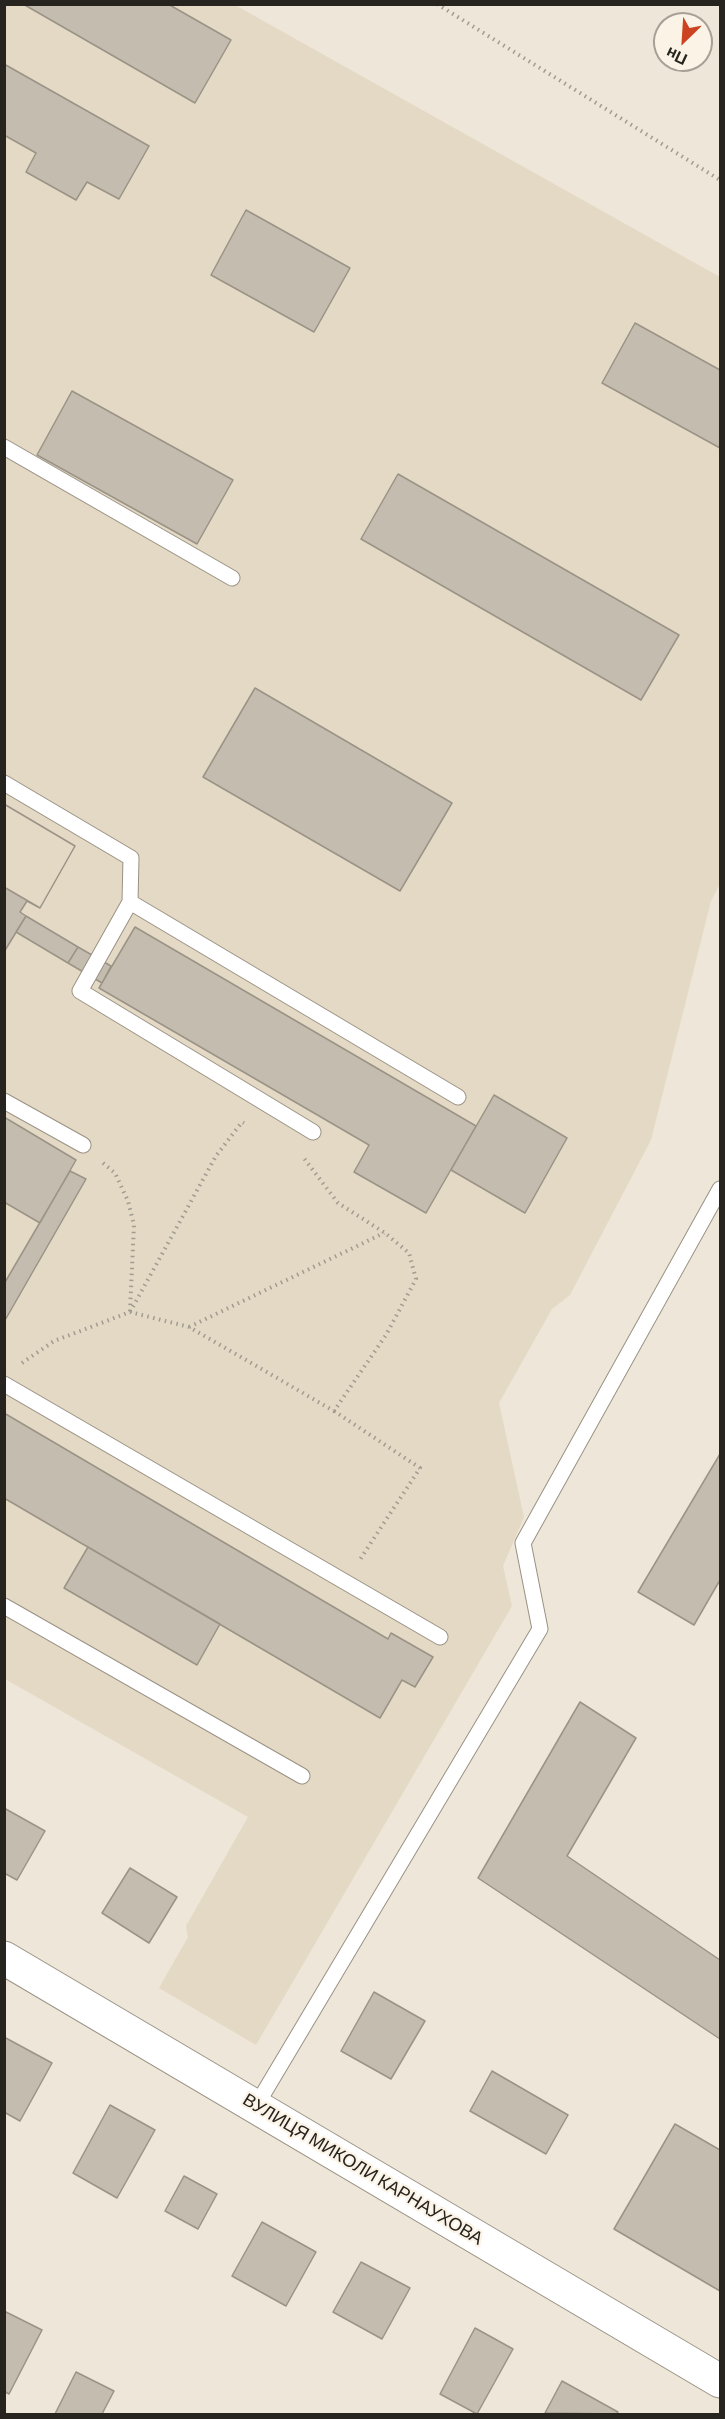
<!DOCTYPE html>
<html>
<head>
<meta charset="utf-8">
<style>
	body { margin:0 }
	#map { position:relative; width:725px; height:2419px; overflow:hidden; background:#eee6d8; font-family:Barlow,sans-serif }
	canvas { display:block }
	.frame { position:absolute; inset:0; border:6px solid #27241f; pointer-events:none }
	.north { position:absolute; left:653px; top:12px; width:60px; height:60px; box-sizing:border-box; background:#fbf3e5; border:2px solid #a6a096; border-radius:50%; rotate:205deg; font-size:16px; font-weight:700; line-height:24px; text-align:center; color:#27241f }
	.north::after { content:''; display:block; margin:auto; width:21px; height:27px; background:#cd4322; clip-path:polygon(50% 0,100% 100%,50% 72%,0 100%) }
</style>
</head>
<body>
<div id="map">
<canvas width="725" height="2419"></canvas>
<div class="frame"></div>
<div class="north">Пн</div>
</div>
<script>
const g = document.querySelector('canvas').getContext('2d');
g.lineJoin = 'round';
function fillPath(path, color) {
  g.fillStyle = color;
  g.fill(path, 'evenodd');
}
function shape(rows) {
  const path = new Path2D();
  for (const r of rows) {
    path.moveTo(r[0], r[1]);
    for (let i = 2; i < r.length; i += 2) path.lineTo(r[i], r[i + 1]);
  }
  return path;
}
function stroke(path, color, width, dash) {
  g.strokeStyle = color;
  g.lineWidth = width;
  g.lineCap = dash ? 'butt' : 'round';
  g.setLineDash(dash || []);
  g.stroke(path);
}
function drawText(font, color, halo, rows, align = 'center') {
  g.font = font + ' Barlow,sans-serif';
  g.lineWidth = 4.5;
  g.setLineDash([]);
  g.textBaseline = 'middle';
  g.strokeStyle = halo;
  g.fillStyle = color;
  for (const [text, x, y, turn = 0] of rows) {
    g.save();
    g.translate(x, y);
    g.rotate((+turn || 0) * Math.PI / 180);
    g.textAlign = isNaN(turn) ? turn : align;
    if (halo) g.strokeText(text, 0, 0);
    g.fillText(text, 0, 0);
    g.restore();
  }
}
fillPath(shape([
	[5,5,235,5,720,277,720,884,711,901,651,1140,570,1295,552,1309,499,1403,524,1517,503,1566,512,1606,256,2045,159,1988,188,1937,186,1926,248,1817,5,1679]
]), '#e4d9c5');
const building = shape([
	[23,4,168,4,231,40,195,103,23,4],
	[4,64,149,146,119,199,87,182,76,200,26,172,36,153,4,135,4,64],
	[246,210,350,268,314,332,211,275,246,210],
	[635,323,720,370,720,448,602,383,635,323],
	[72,391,233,480,197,544,37,455,72,391],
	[398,474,679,635,641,700,361,539,398,474],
	[255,688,452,803,400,891,203,777,255,688],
	[4,804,75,846,40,908,27,901,20,912,26,916,4,952,4,804],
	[4,804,75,846,40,908,4,887,4,804],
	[26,916,78,947,68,963,16,932,26,916],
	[135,927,476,1126,426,1213,354,1172,369,1145,99,988,135,927],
	[78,947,111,966,102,983,68,963,78,947],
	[494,1095,567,1138,525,1213,451,1170,494,1095],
	[4,1117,76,1160,40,1223,4,1202,4,1117],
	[70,1171,86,1179,4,1322,4,1284,70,1171],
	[4,1413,388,1639,391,1633,433,1657,415,1687,402,1680,380,1718,4,1498,4,1413],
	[720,1454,720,1580,694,1625,638,1592,720,1454],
	[88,1547,220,1624,197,1665,64,1588,88,1547],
	[580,1702,636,1738,567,1856,720,1960,720,2039,478,1878,580,1702],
	[4,1808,45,1831,17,1880,4,1873,4,1808],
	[130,1868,177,1897,149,1943,102,1913,130,1868],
	[374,1992,425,2021,391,2079,341,2051,374,1992],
	[4,2037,52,2063,20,2121,4,2112,4,2037],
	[492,2071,568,2115,546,2154,470,2111,492,2071],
	[110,2105,155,2130,117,2198,73,2173,110,2105],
	[675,2124,720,2150,720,2291,614,2229,675,2124],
	[184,2176,217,2194,198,2229,165,2211,184,2176],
	[262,2222,316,2252,286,2306,232,2276,262,2222],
	[361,2262,410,2288,382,2339,333,2312,361,2262],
	[4,2311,42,2330,9,2394,4,2391,4,2311],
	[475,2328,513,2349,477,2414,440,2394,475,2328],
	[76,2372,114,2391,102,2414,55,2414,76,2372],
	[562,2381,618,2412,616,2414,545,2413,562,2381]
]);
fillPath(building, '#c4bdaf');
stroke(building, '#9a9386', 1.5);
const service = shape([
	[4,447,232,578],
	[4,783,131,858,130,902,458,1097],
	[130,902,80,991,313,1132],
	[4,1101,83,1145],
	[4,1384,440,1637],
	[4,1606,302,1776],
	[256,2106,540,1629,523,1543,720,1189]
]);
const secondary = shape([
	[4,1958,720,2381]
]);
stroke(service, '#999284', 17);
stroke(secondary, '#999284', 35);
stroke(shape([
	[437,4,720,180],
	[103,1163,115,1173,128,1201,134,1225,130,1311],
	[130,1312,216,1156,242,1122,244,1123],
	[189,1327,384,1233],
	[22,1363,54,1341,130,1312,189,1327,334,1411,386,1335,416,1279,409,1253,385,1233,338,1203,303,1157],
	[334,1411,420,1468,359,1561]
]), '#a19b91', 4, [1.5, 4.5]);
stroke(service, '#fff', 15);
stroke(secondary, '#fff', 33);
drawText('18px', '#27241f', '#fbf3e5', [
	["ВУЛИЦЯ МИКОЛИ КАРНАУХОВА",363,2169,31]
]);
</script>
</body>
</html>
